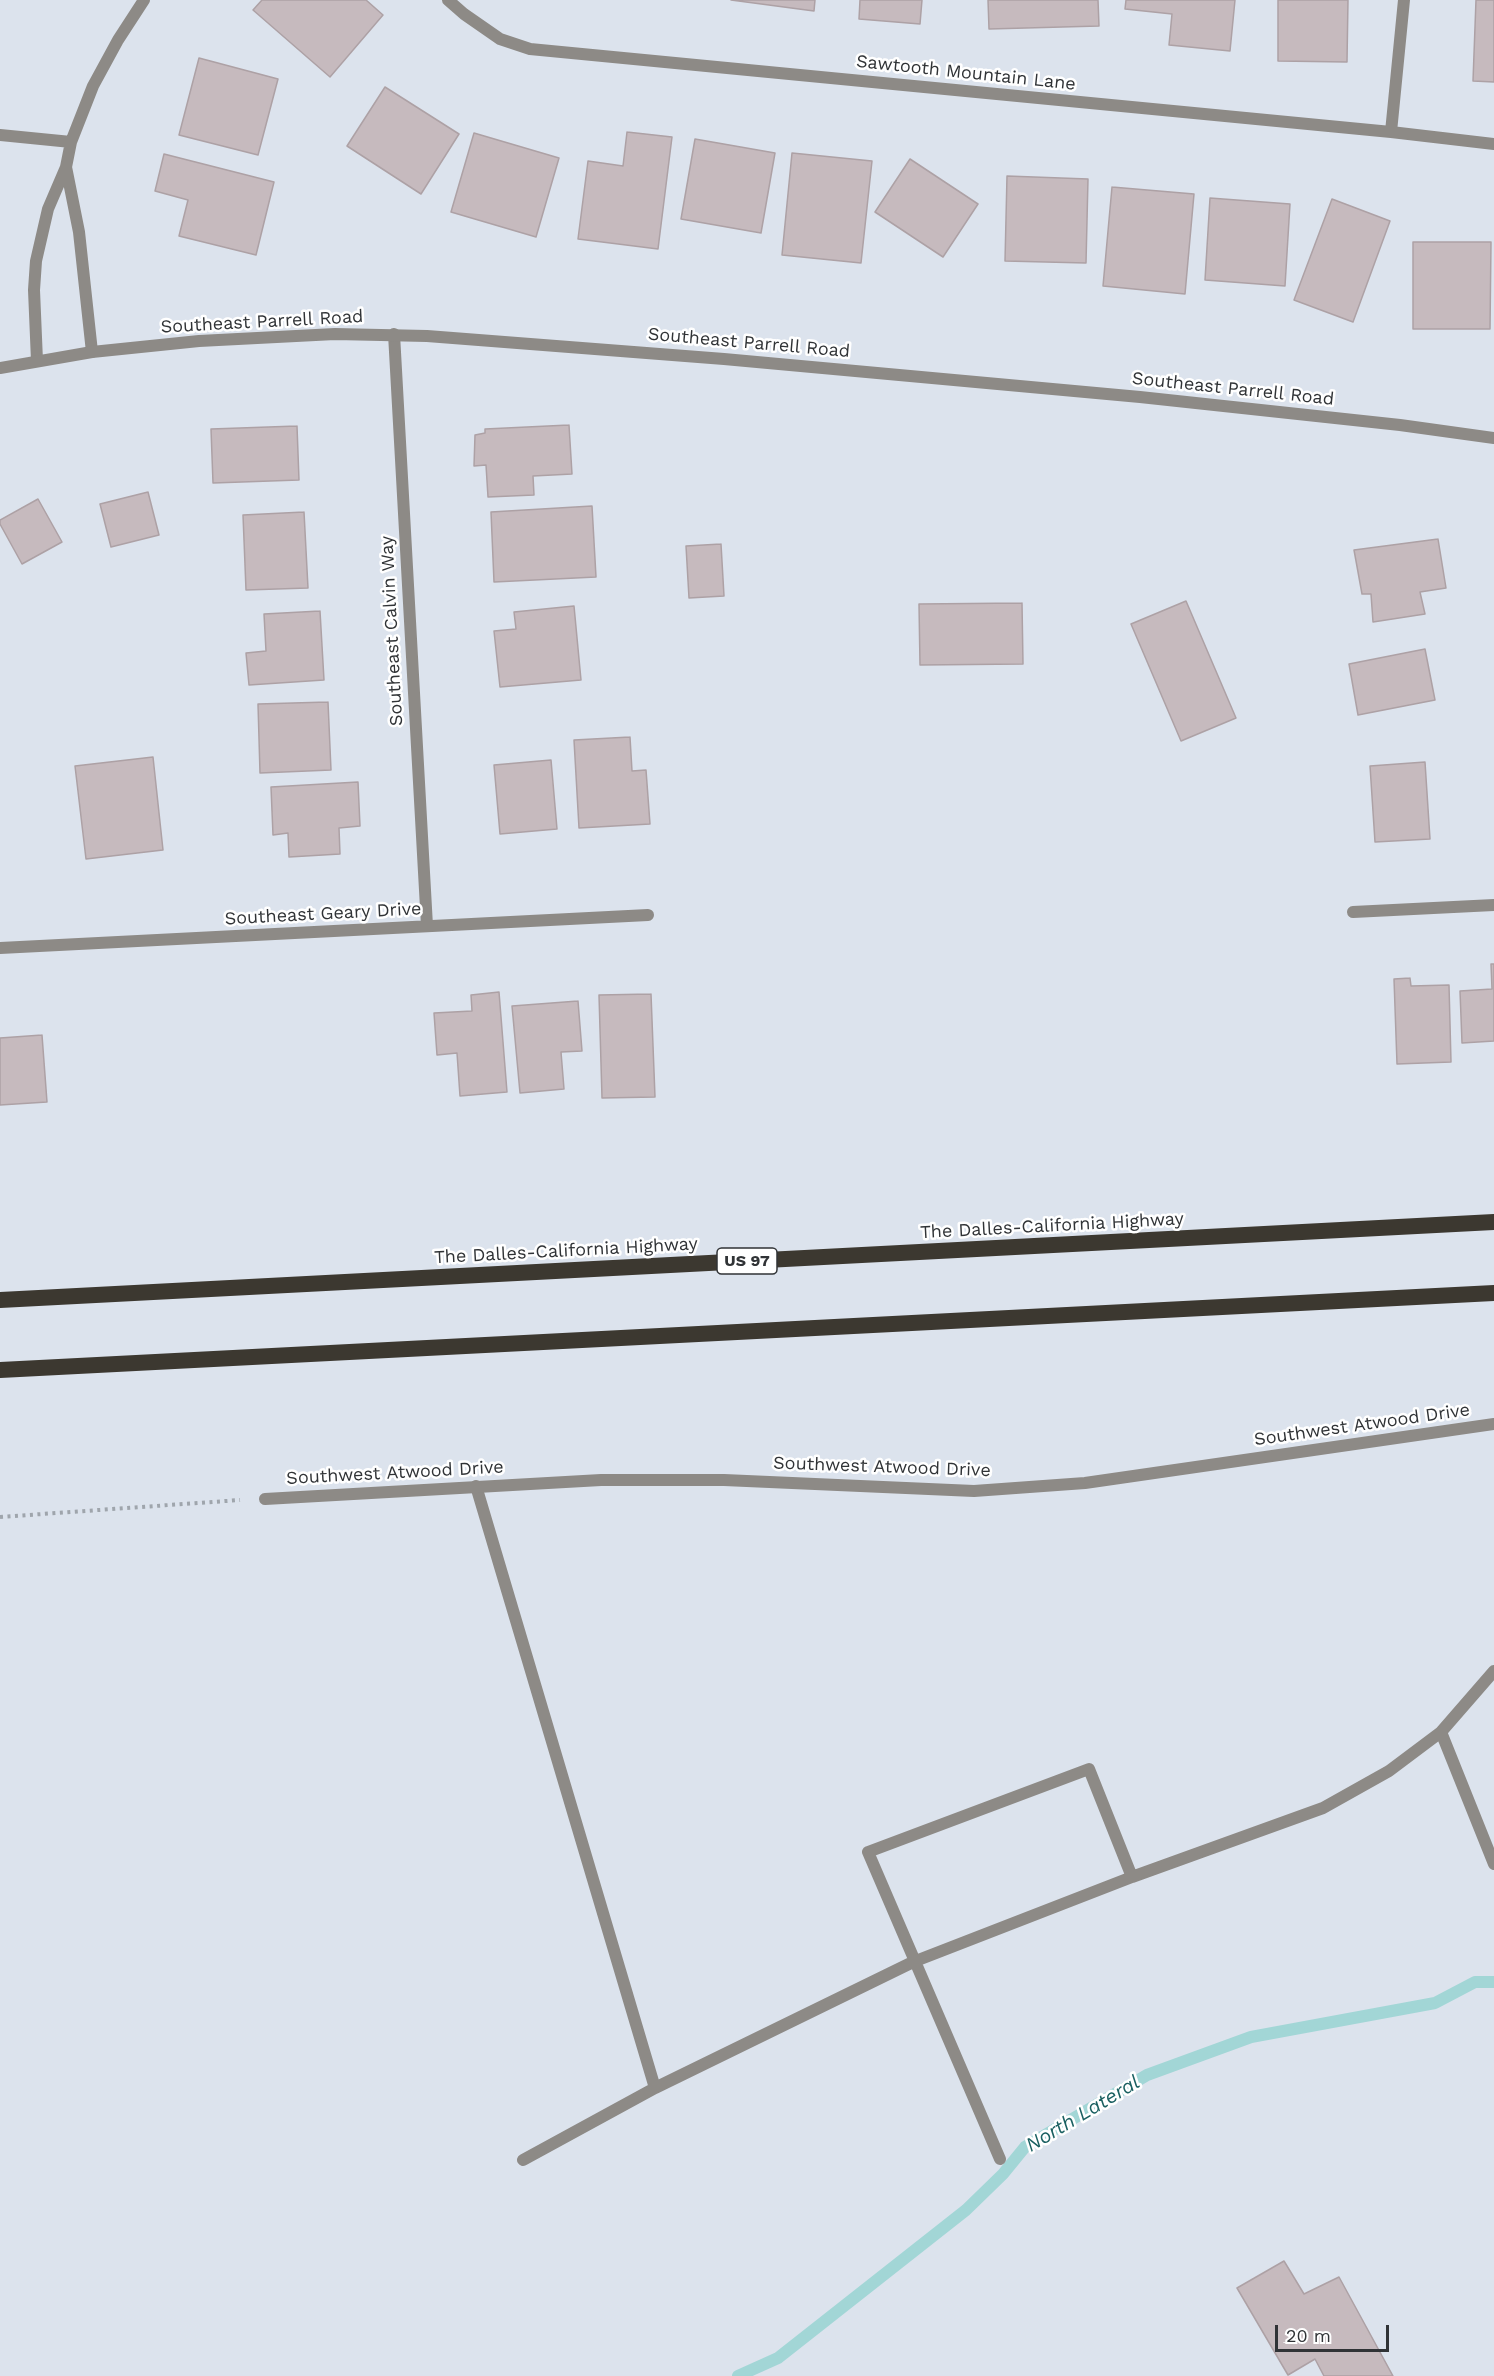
<!DOCTYPE html>
<html>
<head>
<meta charset="utf-8">
<style>
	body { margin:0 }
	#map { position:relative; width:1494px; height:2376px; overflow:hidden; background:#dce3ed; font-family:"Work Sans",sans-serif }
	canvas { display:block }
	.scale { position:absolute; left:1275px; top:2325px; width:114px; height:27px; box-sizing:border-box; border:3px solid #303336; border-top:0; padding-left:8px; font-size:18px; line-height:21px; white-space:nowrap; color:#303336; -webkit-text-stroke:4px #fff; paint-order:stroke }
</style>
</head>
<body>
<div id="map">
<canvas width="1494" height="2376"></canvas>
<div class="scale">20 m</div>
</div>
<script>
const g = document.querySelector('canvas').getContext('2d');
g.lineJoin = 'round';
function shape(rows) {
  const path = new Path2D();
  for (const r of rows) {
    path.moveTo(r[0], r[1]);
    for (let i = 2; i < r.length; i += 2) path.lineTo(r[i], r[i + 1]);
  }
  return path;
}
function stroke(path, color, width, dash) {
  g.strokeStyle = color;
  g.lineWidth = width;
  g.lineCap = dash ? 'butt' : 'round';
  g.setLineDash(dash || []);
  g.stroke(path);
}
function fillPath(path, color) {
  g.fillStyle = color;
  g.fill(path, 'evenodd');
}
function drawText(font, color, halo, rows, align = 'center') {
  g.font = font + ' "Work Sans",sans-serif';
  g.lineWidth = 5;
  g.setLineDash([]);
  g.textBaseline = 'middle';
  g.strokeStyle = halo;
  g.fillStyle = color;
  for (const [text, x, y, turn = 0] of rows) {
    g.save();
    g.translate(x, y);
    g.rotate((+turn || 0) * Math.PI / 180);
    g.textAlign = isNaN(turn) ? turn : align;
    if (halo) g.strokeText(text, 0, 0);
    g.fillText(text, 0, 0);
    g.restore();
  }
}
stroke(shape([
	[738,2376,778,2358,966,2210,1003,2174,1025,2147,1147,2075,1251,2037,1435,2003,1475,1982,1494,1982]
]), '#a2d6d6', 12);
const building = shape([
	[262,0,366,0,383,15,330,77,253,10,262,0],
	[731,0,815,0,814,11,731,0],
	[860,0,922,0,920,24,859,19,860,0],
	[988,0,1098,0,1099,26,989,29,988,0],
	[1126,0,1235,0,1230,51,1169,45,1172,14,1125,9,1126,0],
	[1278,0,1348,0,1347,62,1278,61,1278,0],
	[1476,0,1494,0,1494,82,1473,81,1476,0],
	[199,58,278,79,258,155,179,135,199,58],
	[385,87,459,134,421,194,347,146,385,87],
	[627,132,672,137,658,249,578,239,588,161,623,166,627,132],
	[474,133,559,158,536,237,451,212,474,133],
	[695,139,775,153,761,233,681,219,695,139],
	[792,153,872,161,861,263,782,255,792,153],
	[164,154,274,182,256,255,179,236,188,200,155,191,164,154],
	[910,159,978,204,943,257,875,212,910,159],
	[1007,176,1088,179,1086,263,1005,261,1007,176],
	[1112,187,1194,194,1185,294,1103,286,1112,187],
	[1210,198,1290,204,1285,286,1205,280,1210,198],
	[1332,199,1390,221,1353,322,1294,300,1332,199],
	[1413,242,1491,242,1490,329,1413,329,1413,242],
	[569,425,572,474,533,476,534,495,488,497,486,465,474,466,475,435,485,433,485,429,569,425],
	[297,426,299,480,213,483,211,429,297,426],
	[148,492,159,535,111,547,100,504,148,492],
	[38,499,62,542,22,564,0,524,0,520,38,499],
	[592,506,596,577,494,582,491,512,592,506],
	[304,512,308,588,246,590,243,515,304,512],
	[1438,539,1446,588,1420,592,1425,614,1373,622,1371,594,1362,594,1354,550,1438,539],
	[721,544,724,596,689,598,686,546,721,544],
	[1186,601,1236,718,1181,741,1131,624,1186,601],
	[1022,603,1023,664,920,665,919,604,1022,603],
	[574,606,581,680,500,687,494,631,516,629,514,612,574,606],
	[320,611,324,680,249,685,246,653,266,651,264,614,320,611],
	[1425,649,1435,700,1358,715,1349,664,1425,649],
	[328,702,331,770,260,773,258,704,328,702],
	[630,737,632,771,646,770,650,824,579,828,574,740,630,737],
	[153,757,163,850,86,859,75,766,153,757],
	[551,760,557,829,500,834,494,765,551,760],
	[1425,762,1430,839,1375,842,1370,766,1425,762],
	[358,782,360,826,339,828,340,854,289,857,288,833,273,835,271,787,358,782],
	[1491,964,1494,964,1494,1041,1462,1043,1460,991,1492,989,1491,964],
	[1410,978,1411,986,1449,985,1451,1062,1397,1064,1394,979,1410,978],
	[499,992,507,1092,460,1096,457,1053,437,1055,434,1013,472,1011,471,995,499,992],
	[651,994,655,1097,602,1098,599,995,651,994],
	[578,1001,582,1051,561,1052,564,1089,520,1093,512,1006,578,1001],
	[42,1035,47,1102,0,1105,0,1038,42,1035],
	[1284,2261,1304,2294,1339,2277,1393,2376,1324,2376,1315,2359,1288,2375,1237,2288,1284,2261]
]);
fillPath(building, '#c6babe');
stroke(building, '#ada1a5', 1.5);
stroke(shape([
	[0,1517,240,1500]
]), '#9fa5ac', 4, [3, 4.5]);
stroke(shape([
	[476,1486,655,2088],
	[1441,1732,1494,1864],
	[1000,2159,868,1852,1089,1769,1132,1877],
	[523,2160,655,2088,913,1962,1132,1877,1323,1808,1389,1771,1441,1732,1494,1671]
]), '#8d8a86', 12);
stroke(shape([
	[448,0,464,14,500,39,530,49,1391,132,1494,144],
	[1391,132,1404,0],
	[0,135,71,142],
	[66,167,79,232,92,352],
	[394,334,427,926],
	[37,361,34,290,36,261,48,209,66,167,71,142,93,86,118,40,144,0],
	[1353,912,1494,905],
	[0,948,648,915],
	[265,1499,601,1480,724,1480,974,1491,1085,1483,1494,1424]
]), '#8d8a86', 12);
stroke(shape([
	[0,368,92,352,199,341,335,334,427,336,724,359,1140,397,1400,425,1494,438]
]), '#8d8a86', 12);
stroke(shape([
	[0,1300,1494,1222],
	[0,1370,1494,1293]
]), '#3c3830', 16);
for (const [x, y, w] of [
	[747,1261,60]
]) {
  const box = new Path2D();
  box.roundRect(x - w / 2, y - 13, w, 26, 4.5);
  g.fillStyle = '#fff';
  g.fill(box);
  stroke(box, '#303336', 1.5);
}
drawText('bold 16px', '#303336', null, [
	["US 97",747,1261]
]);
drawText('18px', '#303336', '#fff', [
	["Sawtooth Mountain Lane",966,73,6],
	["Southeast Parrell Road",262,322,-3],
	["Southeast Parrell Road",749,343,5],
	["Southeast Parrell Road",1233,389,6],
	["Southeast Calvin Way",392,631,-93],
	["Southeast Geary Drive",323,914,-3],
	["The Dalles-California Highway",1052,1226,-3],
	["The Dalles-California Highway",566,1251,-3],
	["Southwest Atwood Drive",1362,1425,-8],
	["Southwest Atwood Drive",882,1467,2],
	["Southwest Atwood Drive",395,1473,-3]
]);
drawText('italic 20px', '#1a6061', '#fff', [
	["North Lateral",1083,2114,-31]
]);
</script>
</body>
</html>
